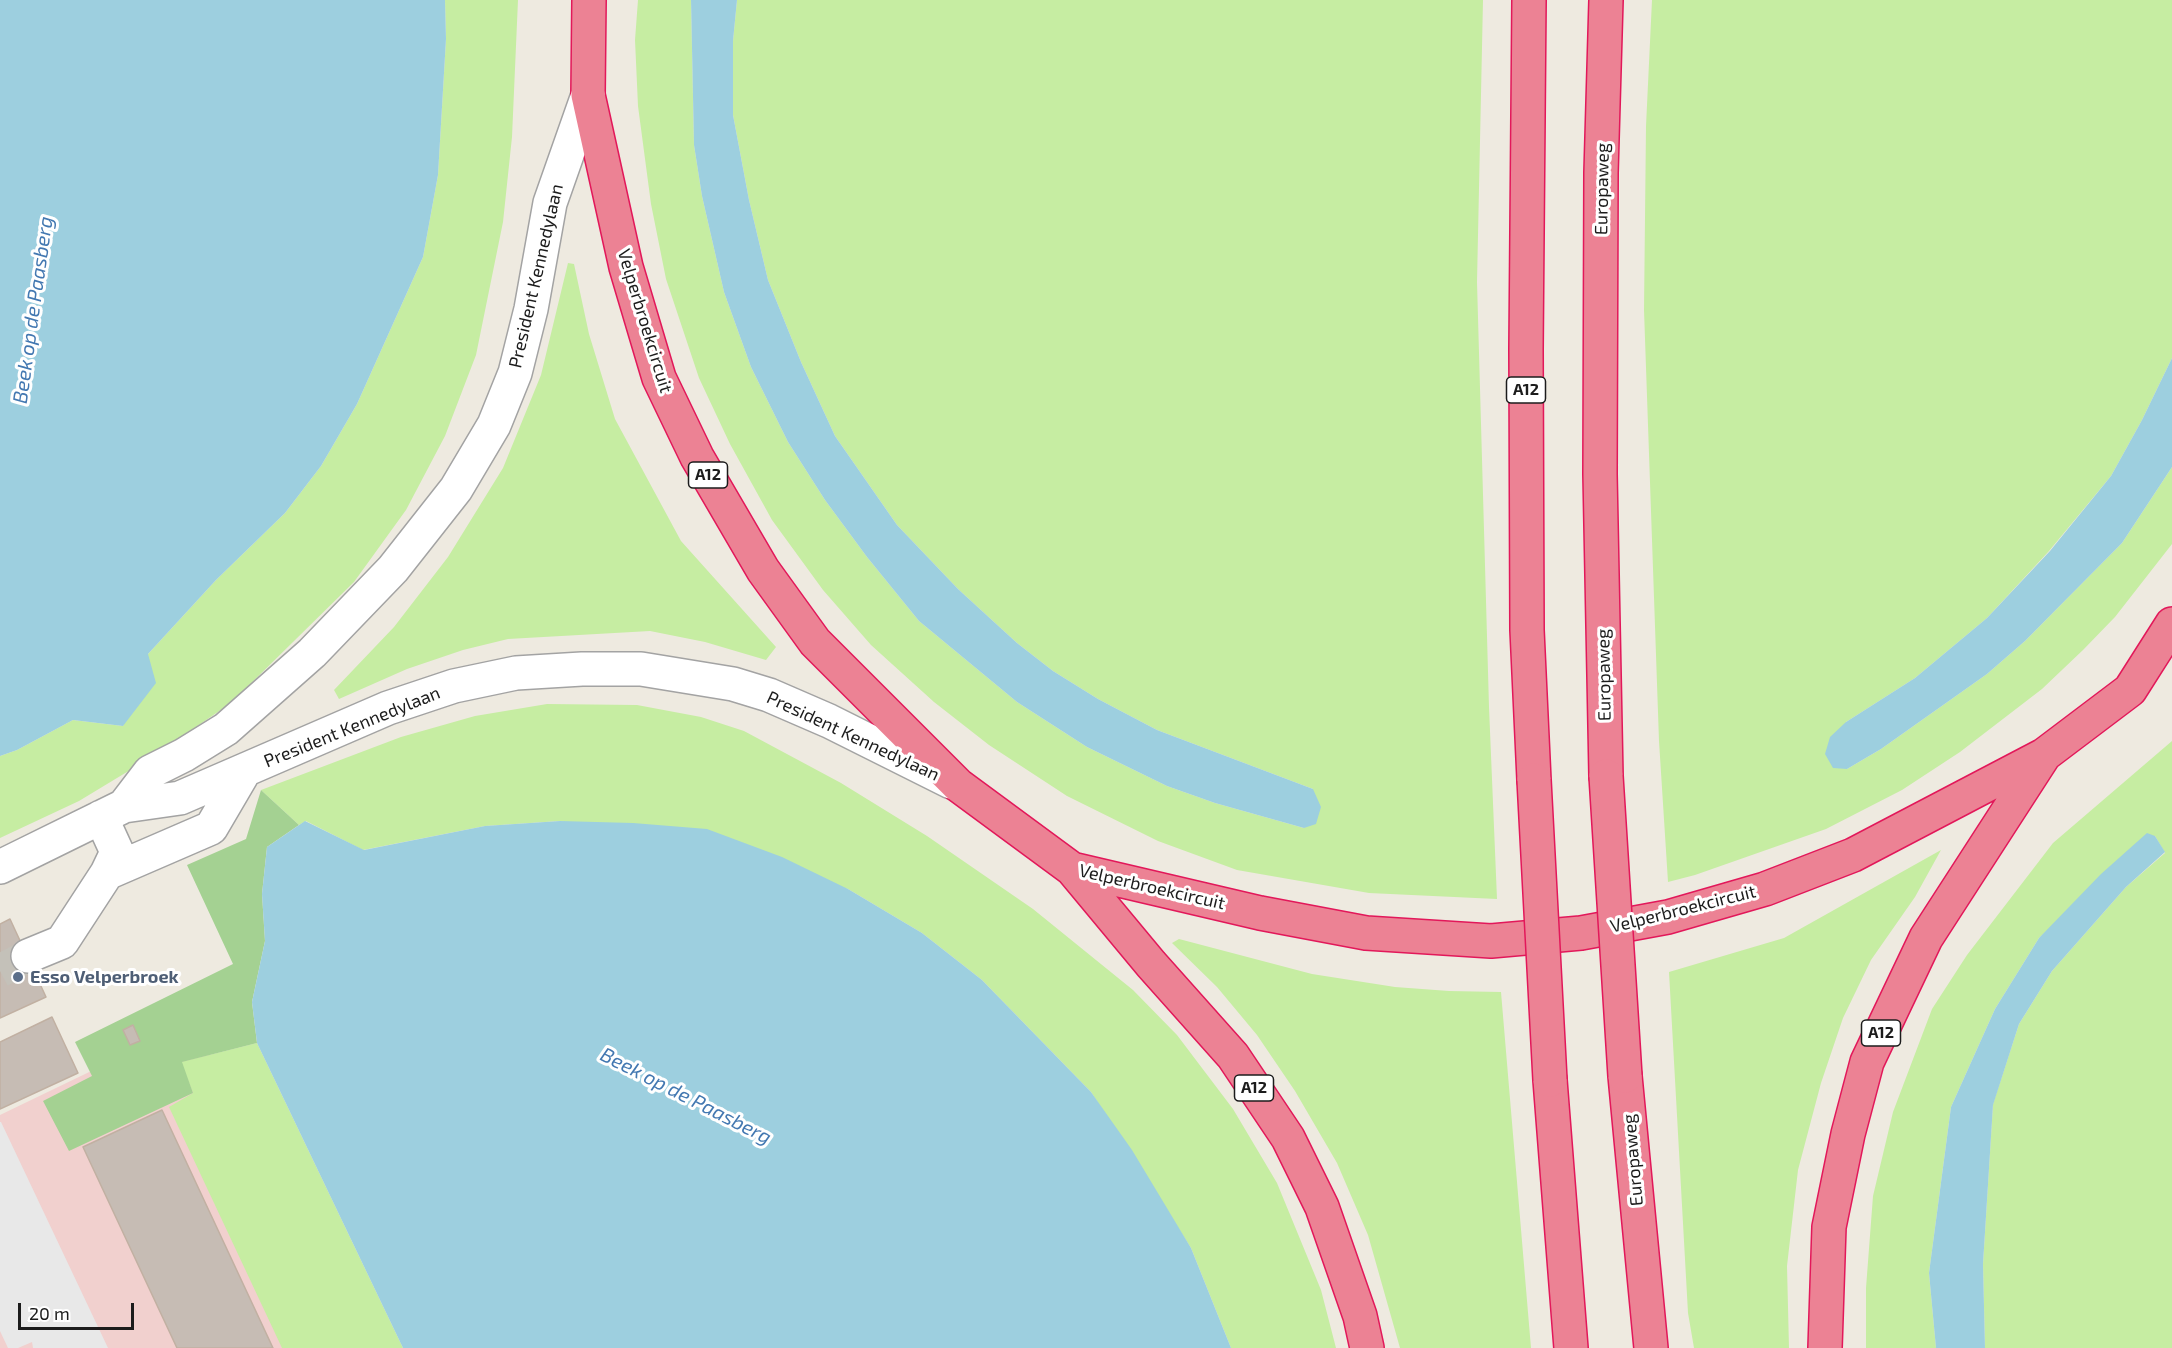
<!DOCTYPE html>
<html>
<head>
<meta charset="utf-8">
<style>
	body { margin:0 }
	#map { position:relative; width:2172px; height:1348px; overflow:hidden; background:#eeeae0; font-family:"Exo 2",sans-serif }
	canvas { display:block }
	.scale { position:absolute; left:18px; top:1303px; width:116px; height:27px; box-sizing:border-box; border:3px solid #1c1c1c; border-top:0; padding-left:8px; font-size:18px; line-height:21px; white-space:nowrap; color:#1c1c1c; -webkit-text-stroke:4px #fff; paint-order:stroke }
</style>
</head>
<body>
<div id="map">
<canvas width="2172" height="1348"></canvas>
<div class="scale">20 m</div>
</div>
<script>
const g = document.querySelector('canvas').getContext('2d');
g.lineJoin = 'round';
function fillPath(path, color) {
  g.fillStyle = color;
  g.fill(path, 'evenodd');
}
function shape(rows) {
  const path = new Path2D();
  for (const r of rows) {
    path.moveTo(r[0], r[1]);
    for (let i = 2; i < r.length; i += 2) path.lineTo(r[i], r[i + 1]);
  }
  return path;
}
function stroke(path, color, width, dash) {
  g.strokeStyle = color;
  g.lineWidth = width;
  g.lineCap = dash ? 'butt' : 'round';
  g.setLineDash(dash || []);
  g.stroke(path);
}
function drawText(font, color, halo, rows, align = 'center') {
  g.font = font + ' "Exo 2",sans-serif';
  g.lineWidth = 6;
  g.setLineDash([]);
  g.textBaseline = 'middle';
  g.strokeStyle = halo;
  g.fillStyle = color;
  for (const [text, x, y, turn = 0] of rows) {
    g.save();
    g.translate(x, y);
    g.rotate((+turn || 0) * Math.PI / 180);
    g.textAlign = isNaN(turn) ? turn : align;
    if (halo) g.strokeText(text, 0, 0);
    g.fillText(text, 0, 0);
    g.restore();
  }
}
fillPath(shape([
	[195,1021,348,1348,0,1348,0,1115]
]), '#f1d0ce');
fillPath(shape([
	[445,0,518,0,512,137,503,222,476,355,445,436,406,510,354,582,231,703,155,755,79,801,0,838,0,756,17,750,73,720,123,726,148,654,216,580,285,513,321,466,357,404,423,257,438,175,446,39],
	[638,0,691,0,694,145,702,196,724,292,751,367,788,442,825,500,867,557,919,621,1017,702,1087,747,1167,786,1215,803,1304,828,1313,789,1157,730,1098,699,1053,671,1017,643,958,589,897,525,835,436,801,362,768,280,749,200,733,115,733,41,737,0,1483,0,1477,282,1489,707,1497,899,1369,893,1237,870,1158,841,1067,796,989,745,934,702,871,645,823,590,772,520,730,444,699,378,666,279,651,204,638,106,635,40],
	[1652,0,2172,0,2172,358,2142,420,2111,476,2049,551,1987,618,1915,678,1846,722,1847,769,1881,749,1987,674,2025,641,2122,543,2172,467,2172,544,2115,617,2083,650,2042,689,1960,752,1902,790,1826,829,1695,875,1668,882,1659,741,1644,310,1646,126],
	[568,263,574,264,589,334,615,419,681,541,776,647,766,660,705,642,650,631,508,639,463,650,407,669,339,699,334,690,394,627,448,557,503,468,541,375],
	[547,704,637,705,701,717,744,731,841,783,927,836,1033,909,1133,990,1177,1035,1233,1109,1277,1183,1321,1290,1336,1348,1231,1348,1191,1248,1091,1092,982,980,922,933,848,889,560,821,485,826,363,850,306,821,299,825,261,790,401,737,475,716],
	[2172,741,2172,1348,1985,1348,1983,1264,1993,1104,2019,1024,2052,971,2126,887,2165,853,2155,836,2039,938,1995,1009,1951,1107,1929,1273,1936,1348,1866,1348,1866,1288,1873,1196,1893,1112,1932,1009,1967,955,2053,843],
	[1941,850,1915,897,1871,960,1843,1018,1821,1083,1798,1170,1787,1266,1789,1348,1694,1348,1688,1313,1669,972,1784,938],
	[1179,939,1312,974,1395,987,1449,991,1501,992,1531,1348,1400,1348,1368,1235,1337,1163,1295,1091,1257,1035,1217,987,1172,943],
	[257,1043,403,1348,282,1348,169,1107,193,1093,181,1062]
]), '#c6eda2');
fillPath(shape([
	[261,790,299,825,267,847,262,894,265,941,252,1002,257,1043,182,1062,193,1093,69,1151,43,1101,92,1076,75,1042,233,964,187,865,246,839]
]), '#a4d192');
fillPath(shape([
	[0,1122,1,1122,108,1348,33,1348,32,1342,18,1348,8,1348,0,1331]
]), '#e8e8e8');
fillPath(shape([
	[0,0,445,0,446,39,438,175,423,257,357,404,321,466,285,513,216,580,148,654,156,683,123,726,73,720,17,750,0,756],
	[691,0,737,0,733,41,733,115,749,200,768,280,801,362,835,436,897,525,958,589,1017,643,1053,671,1098,699,1157,730,1313,789,1321,807,1316,824,1304,828,1215,803,1167,786,1087,747,1017,702,919,621,867,557,825,500,788,442,751,367,724,292,702,196,694,145],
	[2172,358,2172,467,2122,543,2025,641,1987,674,1881,749,1847,769,1833,768,1825,754,1830,737,1846,722,1915,678,1987,618,2050,551,2111,476,2142,420],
	[305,821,364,850,485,826,560,821,633,823,707,829,782,857,848,889,922,933,982,980,1091,1092,1132,1150,1191,1248,1231,1348,403,1348,257,1043,252,1002,265,941,262,894,267,847],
	[2147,833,2155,836,2165,852,2126,887,2052,971,2019,1024,1993,1105,1983,1264,1985,1348,1936,1348,1929,1273,1951,1107,1995,1009,2039,938,2101,874]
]), '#9dcfdf');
const building = shape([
	[10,919,46,997,0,1018,0,924,10,919],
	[52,1017,78,1073,0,1109,0,1042,52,1017],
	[133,1025,140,1041,130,1045,123,1030,133,1025],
	[162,1110,273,1348,177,1348,83,1147,162,1110]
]);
fillPath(building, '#c6bcb4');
stroke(building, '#c1b0a2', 1.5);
stroke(shape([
	[0,971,28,956]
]), '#c4c1b9', 33, [33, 16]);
const minor = shape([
	[124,806,150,772,184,755,226,729,312,653,393,569,456,489,494,425,515,373,531,309,550,203,588,95],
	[0,867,124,806,180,798,388,708,454,686,516,673,582,669,641,669,733,684,769,695,829,721,951,782],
	[107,873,211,828,245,770],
	[28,956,62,942,107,873,117,852,101,817]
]);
const highway = shape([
	[589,0,588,95,626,267,659,378,697,457,763,570,815,642,958,785,1072,869,1260,913,1366,933,1491,941,1581,933,1668,917,1765,889,1853,855,2044,755,2130,690,2172,624],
	[1529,0,1526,349,1527,630,1534,780],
	[1606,0,1601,173,1600,474,1606,776],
	[1072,869,1151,964,1233,1056,1288,1138,1322,1207,1360,1316,1367,1348],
	[1625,1076,1651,1348],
	[1550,1080,1571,1348],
	[1825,1348,1829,1227,1848,1134,1867,1062,1926,938,2043,757]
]);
stroke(minor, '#a3a3a3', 36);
stroke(highway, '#e2185a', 36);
stroke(minor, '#fff', 33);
stroke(highway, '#ec8294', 33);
const highwayBridge = shape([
	[1606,776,1625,1076],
	[1534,780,1550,1080]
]);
stroke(highwayBridge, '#e2185a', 36, []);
stroke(highwayBridge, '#ec8294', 33);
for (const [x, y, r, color] of [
	[18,977,6,"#5c6f8a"]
]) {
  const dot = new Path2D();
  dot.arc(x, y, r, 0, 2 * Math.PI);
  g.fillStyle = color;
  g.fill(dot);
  stroke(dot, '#fff', 2);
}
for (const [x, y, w] of [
	[1526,390,39],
	[708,475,39],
	[1881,1033,39],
	[1254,1088,39]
]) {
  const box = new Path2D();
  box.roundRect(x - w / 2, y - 13, w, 26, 4.5);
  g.fillStyle = '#fff';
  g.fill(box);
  stroke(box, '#1c1c1c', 1.5);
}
drawText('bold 16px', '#1c1c1c', null, [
	["A12",1526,390],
	["A12",708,475],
	["A12",1881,1033],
	["A12",1254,1088]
]);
drawText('18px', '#1c1c1c', '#fff', [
	["Europaweg",1602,189,-89],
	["President Kennedylaan",536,276,-77],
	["Velperbroekcircuit",645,321,73],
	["Europaweg",1604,675,-91],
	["President Kennedylaan",352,727,-22],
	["President Kennedylaan",853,736,25],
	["Velperbroekcircuit",1152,887,13],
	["Velperbroekcircuit",1683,909,-14],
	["Europaweg",1633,1160,-95]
]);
drawText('bold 18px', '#4e5e75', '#fff', [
	["Esso Velperbroek",30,977]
], 'left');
drawText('italic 20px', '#4378b1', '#fff', [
	["Beek op de Paasberg",33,310,-82],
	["Beek op de Paasberg",686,1096,27]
]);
</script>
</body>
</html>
